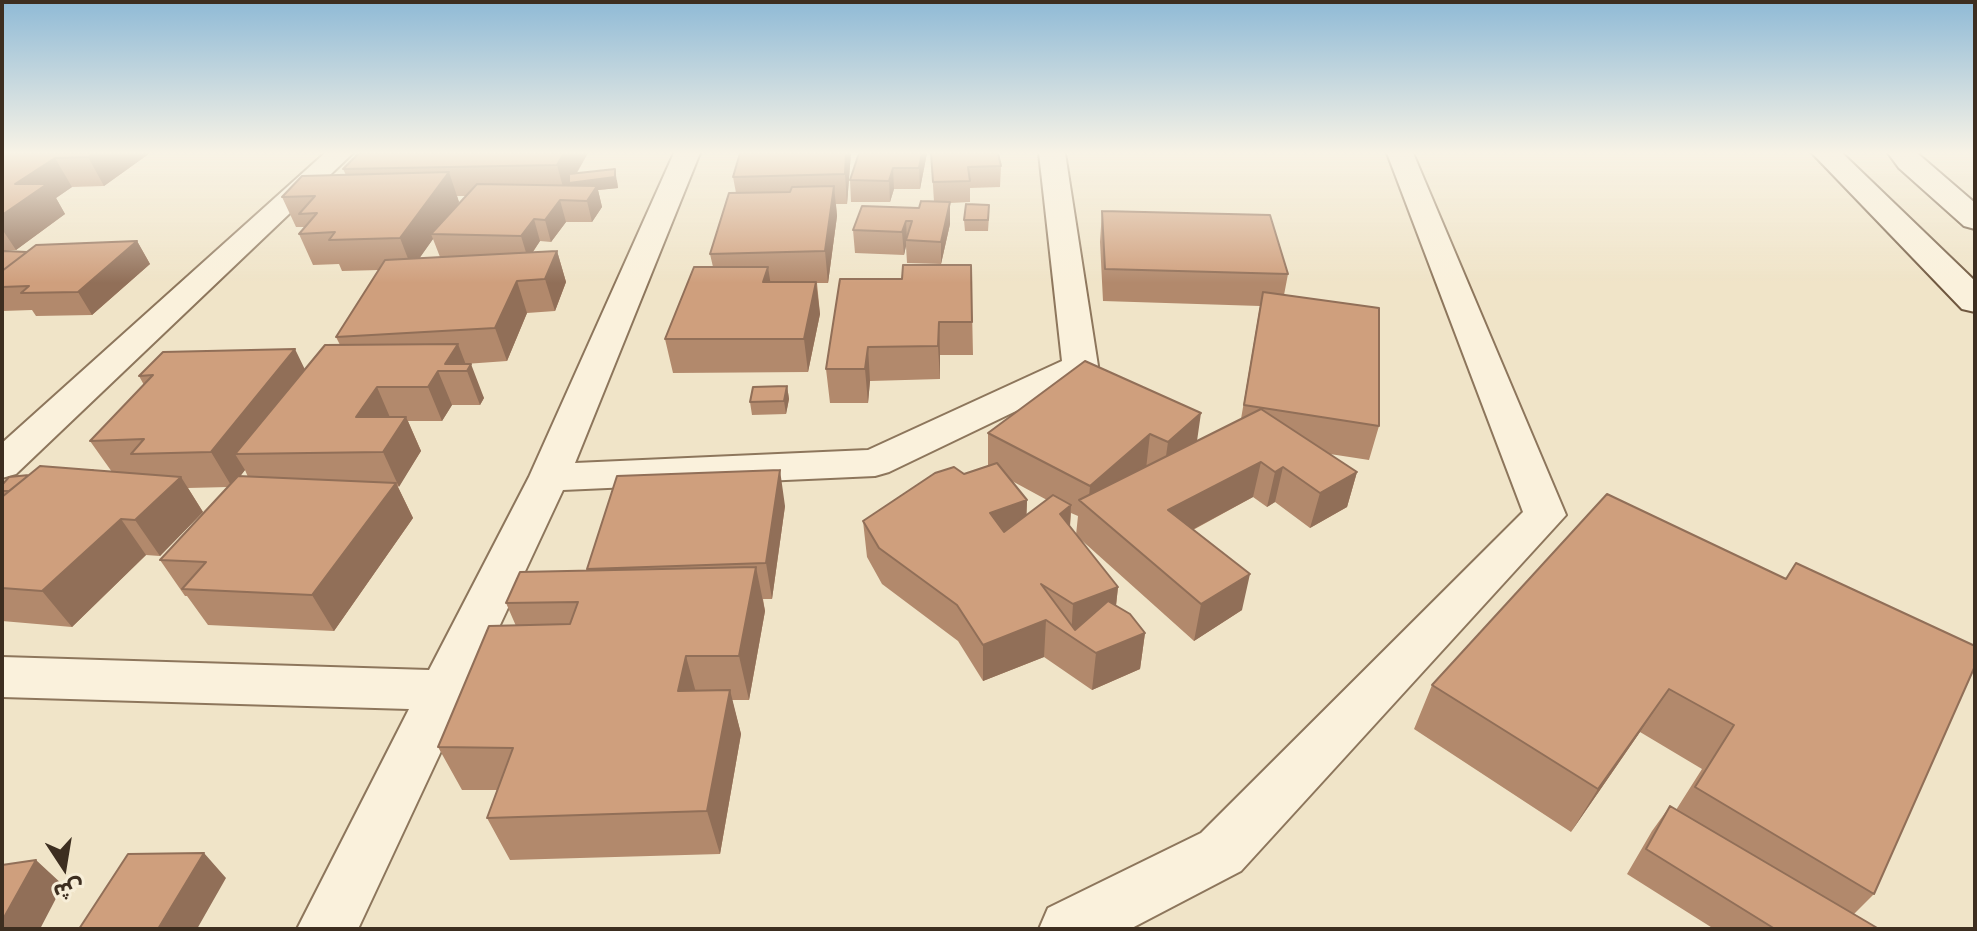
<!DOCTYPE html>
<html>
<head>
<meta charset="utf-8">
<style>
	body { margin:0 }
	#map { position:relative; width:1977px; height:931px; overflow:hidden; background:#f0e4c8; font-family:"Source Serif 4","Noto Sans Arabic",serif }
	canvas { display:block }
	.frame { position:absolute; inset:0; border:4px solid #3d2e20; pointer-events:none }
	.north { position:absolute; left:24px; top:827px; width:80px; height:80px; -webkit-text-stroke:6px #f7eed8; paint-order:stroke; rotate:168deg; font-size:22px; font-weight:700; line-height:32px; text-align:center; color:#3d2e20 }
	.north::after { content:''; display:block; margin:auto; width:28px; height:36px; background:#3d2e20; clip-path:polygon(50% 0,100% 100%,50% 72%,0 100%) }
</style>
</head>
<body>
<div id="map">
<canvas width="1977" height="931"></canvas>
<div class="frame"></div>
<div class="north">ش</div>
</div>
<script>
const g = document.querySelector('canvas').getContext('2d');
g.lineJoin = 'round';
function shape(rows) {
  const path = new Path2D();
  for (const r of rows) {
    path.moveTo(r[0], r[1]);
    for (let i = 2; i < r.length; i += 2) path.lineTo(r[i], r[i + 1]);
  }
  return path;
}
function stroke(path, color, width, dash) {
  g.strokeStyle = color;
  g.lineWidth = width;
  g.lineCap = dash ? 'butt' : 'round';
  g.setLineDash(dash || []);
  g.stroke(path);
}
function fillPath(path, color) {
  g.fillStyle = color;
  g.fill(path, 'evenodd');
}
const street = shape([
	[325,153,353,153,16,474,2,478,2,443,325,153],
	[674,153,700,153,575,463,868,450,1062,361,1039,153,1065,153,1098,366,1093,374,889,472,875,476,563,490,358,929,297,929,409,709,2,697,2,657,429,670,529,477,674,153],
	[1387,153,1413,153,1566,515,1241,871,1130,929,1039,929,1048,908,1201,833,1523,512,1387,153]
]);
const secondary = shape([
	[1812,153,1842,153,1975,281,1975,312,1962,309,1812,153],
	[1888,153,1917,153,1975,203,1975,229,1964,226,1899,168,1888,153]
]);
stroke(street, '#8d765c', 4);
stroke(secondary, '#6f573f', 4);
fillPath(street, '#faf1dc');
fillPath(secondary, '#faf1dc');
fillPath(shape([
	[2,153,150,153,104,186,72,187,56,198,65,214,16,250,2,251],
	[358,153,588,153,577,173,617,180,618,188,598,190,602,207,592,222,566,222,551,242,540,241,533,252,557,251,566,282,555,311,527,313,507,361,465,364,484,398,480,405,452,405,442,421,408,421,421,451,398,487,413,518,334,631,208,625,187,596,185,596,160,560,228,487,188,488,203,512,160,556,146,555,72,627,2,621,2,491,84,470,93,469,94,470,112,472,90,441,144,385,139,376,305,369,340,345,336,337,379,270,342,271,339,264,313,265,299,234,305,227,296,227,282,197,346,175,343,169],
	[457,196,467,196,452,212,459,202],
	[433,239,440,257,419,258],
	[245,470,248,477,240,476],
	[740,153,851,153,847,204,836,204,837,216,828,283,817,283,820,314,808,372,673,373,665,339,713,267,710,254,736,193,733,177],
	[927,153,920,189,894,189,890,202,851,202,850,180],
	[931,153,1001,166,1000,187,970,188,970,202,950,203,950,224,941,264,907,263,906,246,904,255,855,253,853,230,934,202],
	[1102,211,1288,274,1284,295,1379,426,1369,460,1330,454,1357,472,1347,507,1310,528,1275,502,1267,507,1253,497,1193,530,1242,610,1194,641,1078,537,1118,587,1116,606,1145,633,1140,669,1092,690,1044,657,983,681,958,641,882,584,867,557,863,521,964,474,988,466,988,433,1085,361,1197,441,1241,419,1260,306,1103,301,1100,242],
	[1012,481,1047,500,1026,515,1027,500],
	[1071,513,1078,516,1076,535,1070,527],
	[989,216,988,231,965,231,964,220],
	[137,241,150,264,92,315,36,316,32,310,2,311,2,253,27,252],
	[971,265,973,355,940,355,940,379,870,381,868,403,830,403,826,369,902,279],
	[787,386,789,399,786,414,752,415,750,402],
	[1607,494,1874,894,1854,914,1879,929,1714,929,1627,874,1652,831,1670,806,1676,810,1702,769,1640,732,1571,832,1414,729,1432,685],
	[785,506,772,599,763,599,765,611,749,700,732,700,741,734,720,854,510,860,487,818,497,790,462,790,438,747,516,626,506,603,587,571,587,569]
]), '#b2896c');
fillPath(shape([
	[94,153,150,153,104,186,88,157],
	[564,153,588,153,571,182,615,169,618,188,598,190,602,207,592,222,587,201,565,194,557,165],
	[846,153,851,153,847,204,845,174],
	[922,153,927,153,920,189,919,168],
	[55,158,72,187,56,198,65,214,16,250,2,229,2,215,15,184],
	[893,168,894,189,890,202,889,181],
	[449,172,459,202,436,235,431,234,433,239,412,269,400,238],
	[834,186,837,216,828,283,825,251],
	[560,200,566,222,551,242,545,220],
	[950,202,950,224,941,264,941,242],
	[534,219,540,241,528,259,521,236],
	[906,221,907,240,906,240,906,246,904,255,902,232],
	[137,241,150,264,92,315,78,292],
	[557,251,566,282,555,311,545,279],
	[768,267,773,299,763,282],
	[517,281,527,313,507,361,495,328],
	[816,282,820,314,808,372,804,339],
	[939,322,940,355,940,379,938,346],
	[458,344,468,370,471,364,484,398,480,405,467,371,445,364],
	[868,347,870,381,868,403,865,369],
	[295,349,311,382,235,454,245,470,232,487,211,452],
	[438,371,452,405,442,421,428,387],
	[787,386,789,399,786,414,784,401],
	[377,387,392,422,356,417],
	[1201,413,1196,448,1163,477,1168,442],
	[406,417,421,451,399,487,383,452],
	[1150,434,1146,469,1088,508,1090,486],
	[1261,462,1253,497,1162,546,1168,510],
	[1283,467,1275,502,1267,507,1275,472],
	[780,470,785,506,772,599,766,563],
	[1357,472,1347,507,1310,528,1320,493],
	[181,477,203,512,160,556,135,520],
	[396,483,413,518,334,631,312,595],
	[1027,500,1026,536,990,548,990,513],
	[1071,505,1069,541,1060,514],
	[121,519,146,555,72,627,42,591],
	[756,567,765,611,749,700,739,656],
	[1250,574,1242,610,1194,641,1201,604],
	[1118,587,1114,623,1071,637,1073,604],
	[1046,620,1044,657,983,681,983,645],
	[1145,633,1140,669,1092,690,1096,653],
	[686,656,698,700,678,691],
	[1669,689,1640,732,1571,832,1598,789],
	[730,690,741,734,720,854,707,811],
	[204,853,226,878,197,929,158,929],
	[36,860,63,885,40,929,2,929,2,921]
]), '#916f58');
const building = shape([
	[2,153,94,153,88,157,55,158,15,184,47,184,2,215,2,153],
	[359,153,564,153,557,165,343,169,359,153],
	[740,153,846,153,845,174,733,177,740,153],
	[859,153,922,153,919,168,893,168,889,181,850,180,859,153],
	[931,153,998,153,1001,166,968,167,970,181,933,182,931,153],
	[615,169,615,177,569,183,569,174,615,169],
	[449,172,400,238,329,240,335,232,299,234,317,213,299,214,315,196,282,197,302,176,449,172],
	[477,184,597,186,587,201,560,200,545,220,534,219,521,236,431,234,477,184],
	[834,186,825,251,710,254,729,193,790,192,792,187,834,186],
	[921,201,950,202,941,242,906,240,912,221,906,221,902,232,853,230,862,206,919,208,921,201],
	[966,204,989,205,988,220,964,220,966,204],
	[1102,211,1270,215,1288,274,1105,269,1102,211],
	[137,241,78,292,21,293,29,286,2,287,2,271,36,245,137,241],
	[4,251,27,252,2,271,2,253,4,251],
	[557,251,545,279,517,281,495,328,336,337,385,260,557,251],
	[903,265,971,265,972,322,939,322,938,346,868,347,865,369,826,369,840,279,902,279,903,265],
	[694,267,768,267,763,282,816,282,804,339,665,339,694,267],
	[1263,292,1379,308,1379,426,1244,405,1263,292],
	[458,344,445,364,471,364,467,371,438,371,428,387,377,387,356,417,406,417,383,452,235,454,325,345,458,344],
	[295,349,211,452,131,454,144,439,90,441,153,375,139,376,163,352,295,349],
	[1085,361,1201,413,1168,442,1150,434,1090,486,988,433,1085,361],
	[787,386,784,401,750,402,753,387,787,386],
	[1261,409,1357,472,1320,493,1283,467,1275,472,1261,462,1168,510,1250,574,1201,604,1079,500,1261,409],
	[997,463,1027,500,990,513,1004,532,1053,495,1071,505,1060,514,1118,587,1073,604,1041,584,1075,630,1108,601,1130,614,1145,633,1096,653,1046,620,983,645,957,605,879,548,863,521,935,473,954,467,964,474,997,463],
	[40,466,181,477,135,520,121,519,42,591,2,588,2,497,40,466],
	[780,470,766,563,587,569,617,476,780,470],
	[29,475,9,491,2,491,2,485,9,477,29,475],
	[238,476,396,483,312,595,182,589,206,562,160,560,238,476],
	[1607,494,1786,579,1796,563,1975,646,1975,666,1874,894,1695,787,1734,725,1669,689,1598,789,1432,685,1607,494],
	[756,567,739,656,686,656,678,691,730,690,707,811,487,818,513,748,438,747,489,626,570,624,578,602,506,603,520,572,756,567],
	[1670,806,1879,929,1775,929,1646,849,1670,806],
	[204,853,158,929,79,929,128,854,204,853],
	[36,860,2,921,2,865,36,860]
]);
fillPath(building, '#cf9f7d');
stroke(building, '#916f58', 2);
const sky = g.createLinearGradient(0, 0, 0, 283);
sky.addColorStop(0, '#8fbad6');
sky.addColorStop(0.54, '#f8f3e6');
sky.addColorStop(1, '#f8f3e600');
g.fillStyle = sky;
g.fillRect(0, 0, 1977, 283);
</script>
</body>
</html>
